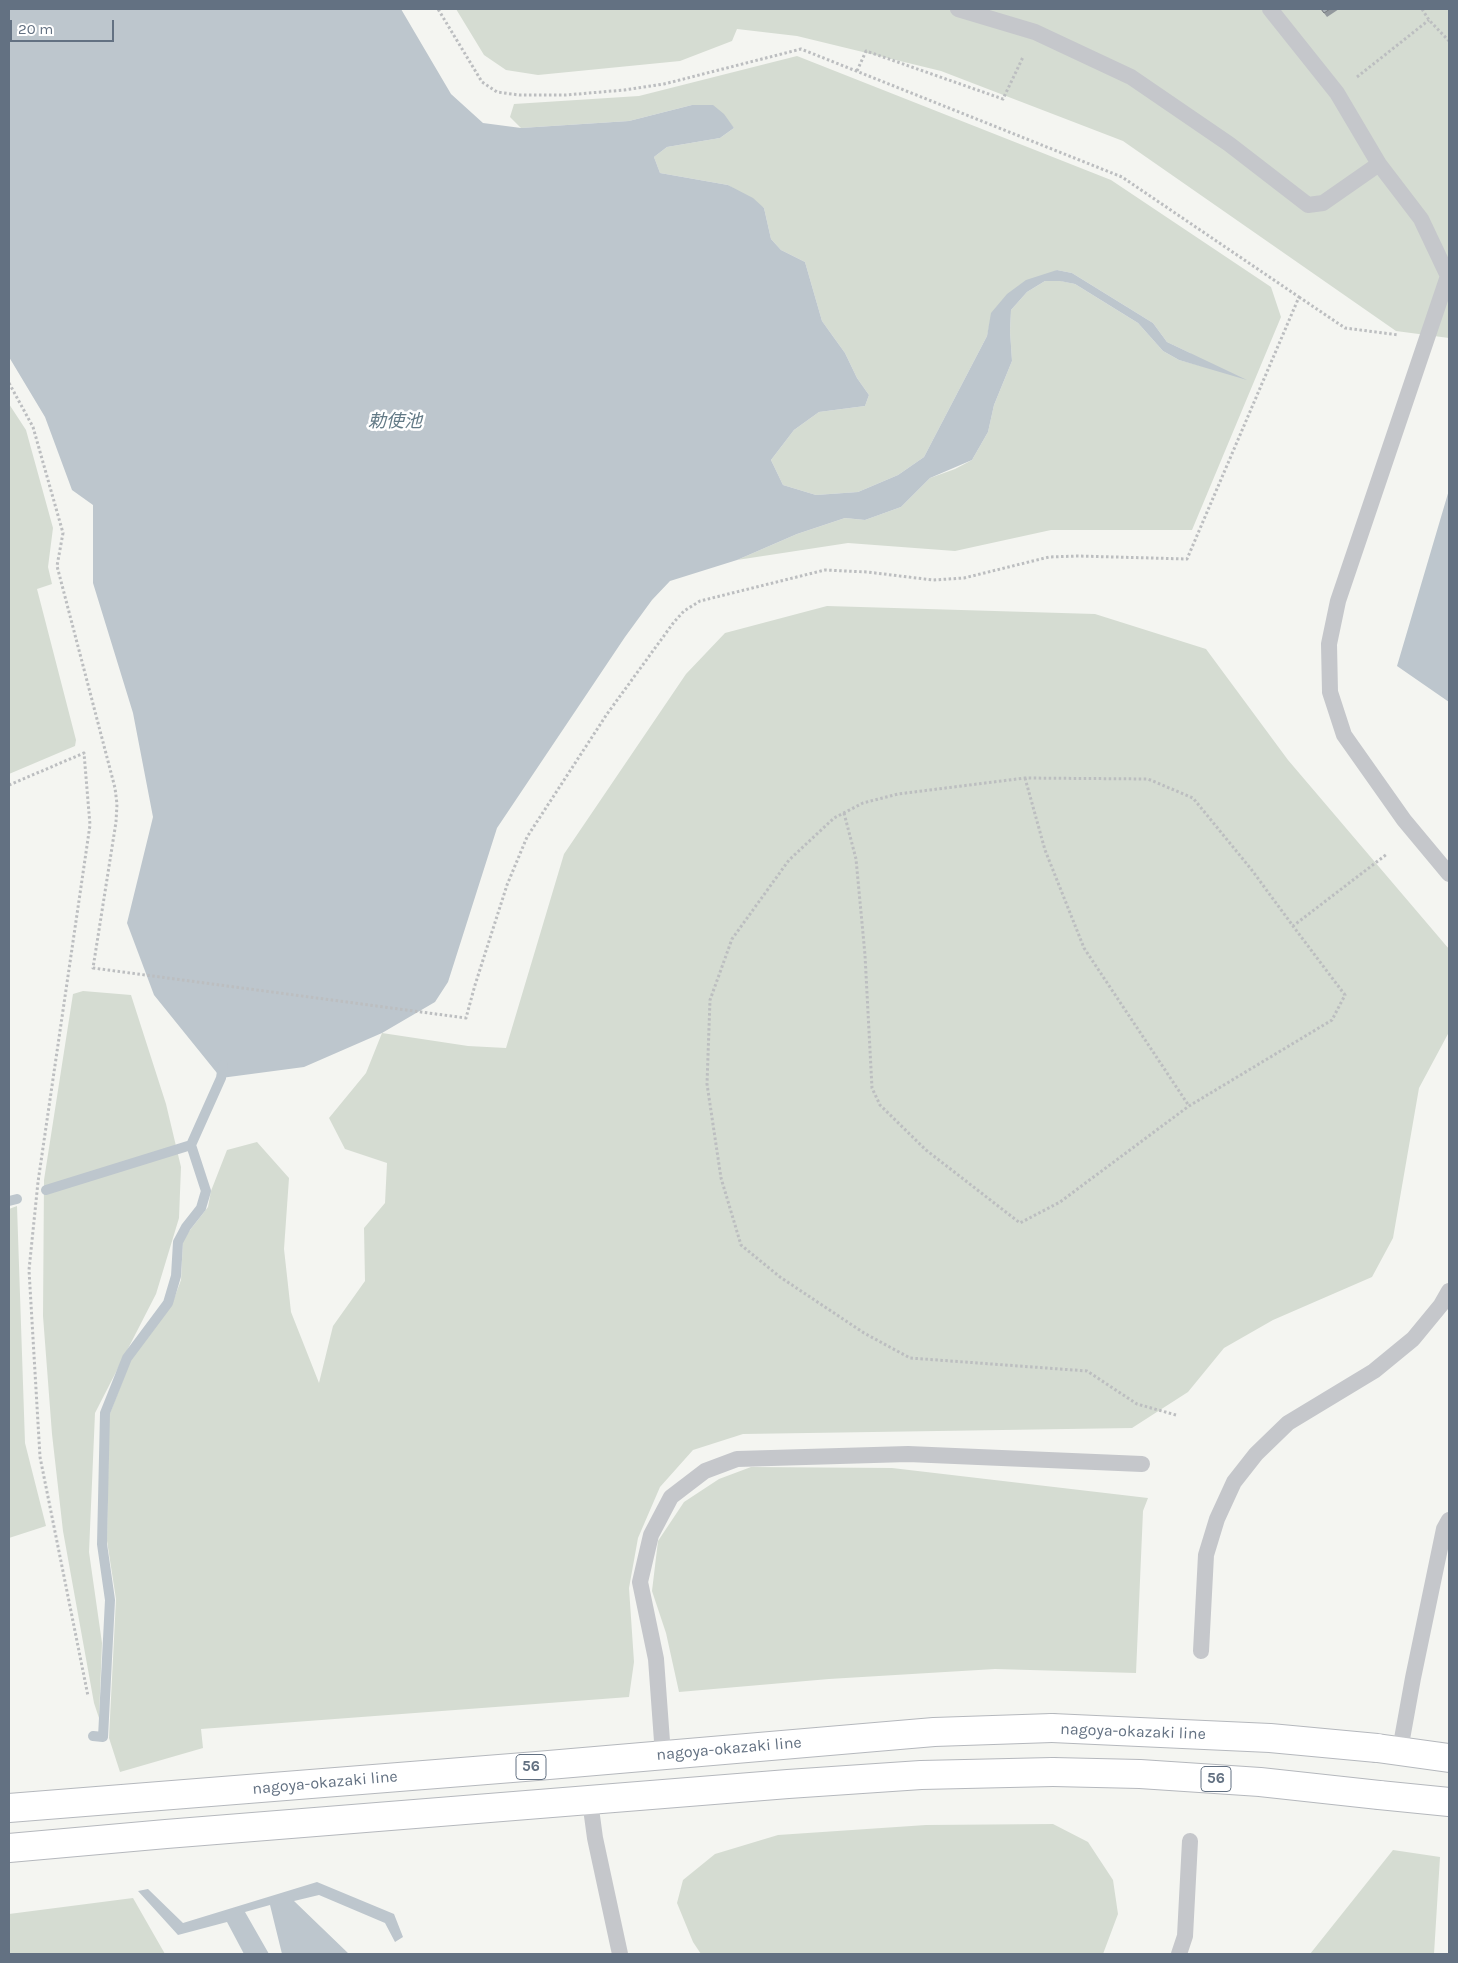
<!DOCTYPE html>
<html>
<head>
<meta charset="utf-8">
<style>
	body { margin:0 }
	#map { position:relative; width:1458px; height:1963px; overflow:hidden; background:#f4f5f1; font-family:Karla,sans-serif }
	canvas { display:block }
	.frame { position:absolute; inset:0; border:10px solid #637182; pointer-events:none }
	.scale { position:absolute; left:10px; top:20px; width:104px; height:22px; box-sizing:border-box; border:2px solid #637182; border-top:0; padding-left:6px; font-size:15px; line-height:18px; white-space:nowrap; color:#637182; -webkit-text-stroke:4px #fff; paint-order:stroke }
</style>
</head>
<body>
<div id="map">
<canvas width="1458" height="1963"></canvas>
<div class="frame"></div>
<div class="scale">20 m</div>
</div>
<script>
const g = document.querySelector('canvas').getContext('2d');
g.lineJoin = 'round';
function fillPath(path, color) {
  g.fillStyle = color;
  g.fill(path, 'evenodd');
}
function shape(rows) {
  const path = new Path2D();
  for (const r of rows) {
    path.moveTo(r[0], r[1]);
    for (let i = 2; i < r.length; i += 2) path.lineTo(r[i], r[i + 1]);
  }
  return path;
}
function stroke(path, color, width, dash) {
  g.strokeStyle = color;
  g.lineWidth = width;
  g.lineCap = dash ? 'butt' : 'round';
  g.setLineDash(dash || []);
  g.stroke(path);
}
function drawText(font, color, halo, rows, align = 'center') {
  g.font = font + ' Karla,"Noto Sans JP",sans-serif';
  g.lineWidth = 5;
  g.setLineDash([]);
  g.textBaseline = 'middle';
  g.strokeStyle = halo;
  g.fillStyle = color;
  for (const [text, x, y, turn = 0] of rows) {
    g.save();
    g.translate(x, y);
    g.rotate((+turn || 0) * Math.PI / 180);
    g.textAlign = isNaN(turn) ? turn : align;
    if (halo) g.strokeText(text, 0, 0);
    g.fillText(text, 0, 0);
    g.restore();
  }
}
fillPath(shape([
	[456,9,1449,9,1449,338,1396,331,1123,141,941,71,797,36,737,29,732,41,680,61,538,75,506,70,484,55],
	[797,56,1111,180,1271,287,1281,317,1192,530,1051,530,955,551,848,543,737,560,797,534,845,518,865,520,901,507,930,478,955,469,972,460,988,432,994,405,1012,361,1010,331,1011,310,1027,292,1045,281,1061,281,1075,284,1138,323,1163,351,1179,360,1205,367,1190,353,1167,342,1153,323,1072,273,1057,270,992,313,987,336,924,457,898,475,858,492,816,495,783,485,771,460,794,430,819,412,865,406,869,395,857,378,845,353,822,321,805,262,781,250,771,239,764,208,728,185,660,173,654,157,667,147,720,138,734,128,712,105,692,105,629,121,521,128,510,117,514,104,639,96],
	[9,404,26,430,53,528,48,567,52,584,37,589,76,740,75,746,9,774],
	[827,606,1095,614,1206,649,1288,760,1449,949,1449,1032,1419,1088,1393,1238,1372,1277,1273,1320,1224,1348,1188,1392,1132,1428,743,1434,693,1450,660,1487,638,1538,629,1588,634,1662,629,1697,201,1729,203,1748,120,1772,109,1738,116,1599,107,1541,109,1416,131,1359,172,1304,181,1280,183,1239,208,1207,211,1191,227,1150,257,1142,289,1178,284,1249,291,1312,319,1383,333,1326,365,1281,364,1228,385,1203,387,1163,345,1149,329,1118,366,1073,382,1033,468,1046,506,1048,564,854,686,674,725,633],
	[83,991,131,995,166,1104,181,1167,179,1218,156,1294,95,1413,89,1552,102,1643,99,1718,94,1703,63,1531,52,1434,43,1316,44,1180,73,994],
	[17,1206,25,1443,46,1526,9,1538,9,1209],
	[751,1467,892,1468,1148,1498,1143,1511,1136,1673,995,1669,829,1679,679,1692,666,1633,652,1591,658,1541,684,1502,719,1479],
	[1053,1824,1088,1842,1113,1880,1118,1914,1103,1954,701,1954,693,1942,677,1903,683,1880,715,1854,778,1835,926,1825],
	[1393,1850,1440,1857,1434,1954,1310,1954],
	[133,1898,165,1954,9,1954,9,1914]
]), '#d5dcd2');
fillPath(shape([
	[9,9,401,9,451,94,483,123,521,128,629,121,692,105,713,105,724,114,734,128,720,138,667,147,654,157,660,173,728,185,753,198,764,208,771,239,781,250,805,262,822,321,845,353,857,378,869,395,865,406,819,412,794,430,771,460,783,485,816,495,858,492,898,475,924,457,987,336,991,313,1007,294,1026,280,1057,270,1072,273,1153,323,1167,342,1247,380,1179,360,1163,351,1138,323,1075,284,1060,281,1045,281,1027,292,1011,310,1010,331,1012,361,994,405,988,432,972,460,930,478,901,507,865,520,845,518,797,534,737,560,670,581,652,600,625,637,497,828,448,982,435,1002,382,1033,304,1067,221,1078,154,995,127,923,153,817,133,713,93,583,93,505,72,490,45,417,9,357],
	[1449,490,1449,702,1397,666],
	[317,1882,394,1914,403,1937,395,1942,385,1923,319,1895,294,1901,349,1954,282,1954,270,1905,245,1912,269,1954,244,1954,227,1922,178,1935,138,1891,148,1889,183,1923]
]), '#bdc6cd');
stroke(shape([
	[46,1190,191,1145],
	[9,1201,17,1199],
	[93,1736,103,1737,110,1600,102,1544,105,1413,127,1358,168,1303,176,1276,178,1242,186,1227,201,1208,206,1191,191,1145,221,1078,223,1065]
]), '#bdc6cd', 10);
const primary = shape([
	[1377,1748,1449,1758],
	[1379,1795,1449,1802],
	[9,1808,537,1766,934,1732,1052,1728],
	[9,1848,166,1834,788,1784,921,1775,1053,1772]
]);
stroke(primary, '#b5b8bd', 30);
stroke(shape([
	[1422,9,1429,20,1449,41],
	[857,71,866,51,1003,99,1023,57],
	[1357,77,1429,20],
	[1299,297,1345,328,1399,335],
	[9,383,33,427,63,533,57,566,115,788,117,804,116,822,93,968,466,1018,475,985,507,885,527,837,607,714,674,622,684,611,700,601,825,570,867,572,933,580,964,578,1049,557,1078,556,1187,559,1299,297,1122,177,801,49,664,84,624,90,566,95,519,95,497,92,482,82,438,9],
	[1025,778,1045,850,1084,948,1189,1106],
	[9,785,84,753,90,825,38,1182,29,1270,40,1457,88,1696],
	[844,813,856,859,865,955,872,1088,880,1105,926,1150,1020,1223,1060,1202,1189,1106,1332,1020,1345,995,1293,926],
	[1176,1415,1137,1404,1087,1371,910,1358,864,1333,780,1277,741,1245,721,1178,707,1084,710,1000,732,939,789,860,834,818,863,803,898,794,1025,778,1148,779,1193,798,1251,869,1293,926,1387,854]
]), '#bcbec0', 3, [2.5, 2.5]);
stroke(shape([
	[958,9,1035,32,1131,77,1229,144,1308,205,1323,203,1379,164],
	[1270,9,1337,93,1379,164,1421,219,1448,276,1338,601,1329,644,1330,692,1344,735,1404,820,1449,874],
	[1201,1651,1206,1555,1217,1519,1234,1482,1256,1454,1288,1423,1374,1371,1413,1339,1441,1305,1449,1291],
	[1400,1750,1413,1678,1444,1529,1449,1520],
	[663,1755,656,1659,640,1582,651,1535,671,1497,705,1471,737,1459,908,1454,1142,1464],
	[590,1801,595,1838,620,1954],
	[1179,1954,1185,1936,1190,1841]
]), '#c5c7cb', 16);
stroke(primary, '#fff', 28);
const primaryBridge = shape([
	[1052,1728,1270,1738,1377,1748],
	[1053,1772,1140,1774,1260,1782,1379,1795]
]);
stroke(primaryBridge, '#b5b8bd', 30, []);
stroke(primaryBridge, '#fff', 28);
fillPath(shape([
	[1321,9,1339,9,1327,17]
]), '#92989d');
const building = shape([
	[1321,9,1330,9,1324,13,1321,9]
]);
fillPath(building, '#aab1b7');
stroke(building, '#777c80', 1);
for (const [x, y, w] of [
	[531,1767,30],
	[1216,1779,30]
]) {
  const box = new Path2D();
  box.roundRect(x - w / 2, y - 12.5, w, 25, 4);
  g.fillStyle = '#fff';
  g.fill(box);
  stroke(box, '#637182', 1);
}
drawText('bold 15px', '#637182', null, [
	["56",531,1767],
	["56",1216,1779]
]);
drawText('16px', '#637182', '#fff', [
	["nagoya-okazaki line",1133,1732,2],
	["nagoya-okazaki line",729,1749,-5],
	["nagoya-okazaki line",325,1783,-5]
]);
drawText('italic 18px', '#637a86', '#fff', [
	["勅使池",395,422]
]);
</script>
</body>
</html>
